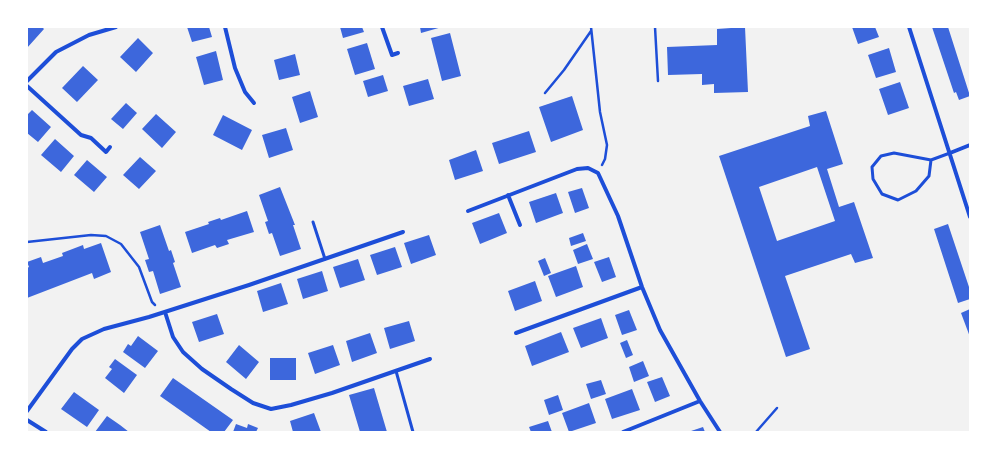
<!DOCTYPE html>
<html>
<head>
<meta charset="utf-8">
<style>
	body { margin:0 }
	#map { position:relative; width:997px; height:459px; overflow:hidden; background:#f2f2f2; font-family:"PT Sans Narrow",sans-serif }
	canvas { display:block }
	.frame { position:absolute; inset:0; border:28px solid #fff; pointer-events:none }
</style>
</head>
<body>
<div id="map">
<canvas width="997" height="459"></canvas>
<div class="frame"></div>
</div>
<script>
const g = document.querySelector('canvas').getContext('2d');
g.lineJoin = 'round';
function fillPath(path, color) {
  g.fillStyle = color;
  g.fill(path, 'evenodd');
}
function shape(rows) {
  const path = new Path2D();
  for (const r of rows) {
    path.moveTo(r[0], r[1]);
    for (let i = 2; i < r.length; i += 2) path.lineTo(r[i], r[i + 1]);
  }
  return path;
}
function stroke(path, color, width, dash) {
  g.strokeStyle = color;
  g.lineWidth = width;
  g.lineCap = dash ? 'butt' : 'round';
  g.setLineDash(dash || []);
  g.stroke(path);
}
fillPath(shape([
	[27,27,42,27,44,29,27,48],
	[187,27,209,27,212,37,192,42],
	[340,27,362,27,364,32,343,38],
	[420,27,442,27,421,33],
	[745,27,748,92,714,93,714,84,702,85,702,74,668,75,667,47,717,45,717,29],
	[852,27,875,27,879,37,858,44],
	[932,27,948,27,970,96,959,100,956,92,954,93],
	[450,33,461,76,442,81,431,38],
	[138,38,153,53,136,72,120,57],
	[367,43,375,69,355,75,347,49],
	[889,48,896,72,876,78,868,55],
	[216,51,223,80,204,85,196,57],
	[295,54,300,75,279,80,274,60],
	[83,66,98,80,77,102,62,88],
	[383,75,388,91,368,97,363,81],
	[428,79,434,99,409,106,403,86],
	[900,82,909,108,888,115,879,89],
	[310,91,318,117,300,123,292,97],
	[572,96,583,130,551,142,539,107],
	[126,103,137,113,123,129,111,119],
	[32,110,51,127,38,142,27,133,27,115],
	[826,111,843,164,827,169,839,207,854,202,873,258,855,263,851,254,785,276,810,349,786,357,719,156,810,126,808,116],
	[817,167,835,221,777,241,759,187],
	[156,114,176,132,162,148,142,129],
	[223,115,252,130,242,150,213,135],
	[286,128,293,150,269,158,262,135],
	[529,131,536,152,499,164,492,143],
	[55,139,74,156,61,172,41,155],
	[476,150,483,171,455,180,449,160],
	[140,157,156,171,139,189,123,175],
	[87,160,107,177,94,192,74,175],
	[280,187,295,225,293,225,301,249,280,256,272,233,269,234,265,222,268,221,259,195],
	[582,188,589,208,575,213,568,192],
	[556,193,563,213,536,223,529,202],
	[247,211,254,232,227,240,229,244,217,248,215,245,192,253,185,232,209,224,208,222,220,218,221,220],
	[499,213,507,233,480,244,472,223],
	[948,224,970,290,970,299,958,303,934,229],
	[160,225,169,251,171,250,175,262,173,263,181,287,160,294,153,271,149,272,145,260,149,259,140,232],
	[583,233,586,241,571,246,569,238],
	[429,235,436,255,411,264,404,243],
	[101,243,111,272,94,279,92,273,27,298,27,268,29,267,27,262,41,257,43,263,63,256,62,253,83,245,84,249],
	[587,244,593,259,578,264,573,250],
	[395,247,402,267,377,275,370,255],
	[609,257,616,277,602,282,594,262],
	[545,258,551,273,544,276,538,261],
	[358,259,365,280,340,288,333,267],
	[576,266,583,287,556,297,548,276],
	[322,271,328,291,303,299,297,279],
	[535,281,542,301,515,311,508,291],
	[281,283,288,304,263,312,257,291],
	[970,309,970,337,961,313],
	[629,310,637,330,622,335,615,315],
	[217,314,224,334,199,342,192,322],
	[601,318,608,338,581,348,573,328],
	[409,321,415,341,390,349,384,328],
	[561,332,569,352,532,366,525,346],
	[370,333,377,353,352,362,346,341],
	[138,336,158,351,145,368,123,352,128,344,131,346],
	[627,340,633,355,626,358,620,343],
	[239,345,259,362,246,379,226,362],
	[333,345,340,365,315,374,308,353],
	[270,358,296,358,296,380,270,380],
	[115,359,137,375,124,393,105,378,112,369,109,367],
	[643,361,649,376,634,382,629,367],
	[662,377,670,396,655,402,647,382],
	[173,378,233,420,224,432,211,432,160,396],
	[601,380,606,394,591,399,586,384],
	[374,388,387,432,360,432,349,395],
	[632,389,640,410,612,419,605,399],
	[74,392,99,410,87,427,61,409],
	[558,395,563,410,549,415,544,400],
	[589,403,596,423,569,432,562,413],
	[314,413,321,432,293,432,290,421],
	[107,416,120,425,129,432,95,432],
	[548,421,552,432,531,432,529,427],
	[236,424,247,428,248,424,258,428,256,432,233,432],
	[703,427,705,432,688,432]
]), '#3d67dc');
stroke(shape([
	[591,27,600,112,607,145,605,159,602,165],
	[655,27,658,81],
	[545,93,564,70,591,31],
	[27,242,91,235,106,236,121,244,139,267,152,302,155,305],
	[756,432,777,408]
]), '#1d4ed8', 2.5);
stroke(shape([
	[931,160,894,153,881,156,872,167,873,179,882,194,898,200,916,191,929,176,931,160,950,153],
	[313,222,325,259],
	[396,371,413,432]
]), '#1d4ed8', 3);
stroke(shape([
	[225,27,235,68,245,92,254,103],
	[382,27,392,55,398,53],
	[909,27,970,217],
	[27,81,56,52,89,35,116,27],
	[27,86,81,135,91,138,106,152,110,147],
	[950,153,970,145],
	[508,195,520,225],
	[468,211,577,169,588,168,598,173,618,216,642,287,660,330,700,401,720,432],
	[165,312,173,337,183,352,202,369,231,389,253,403,271,409,291,405,332,393,430,359],
	[516,333,642,287],
	[27,411,72,349,82,339,104,329,149,317,249,285,403,232],
	[27,420,46,432],
	[623,432,700,401]
]), '#1d4ed8', 4);
</script>
</body>
</html>
